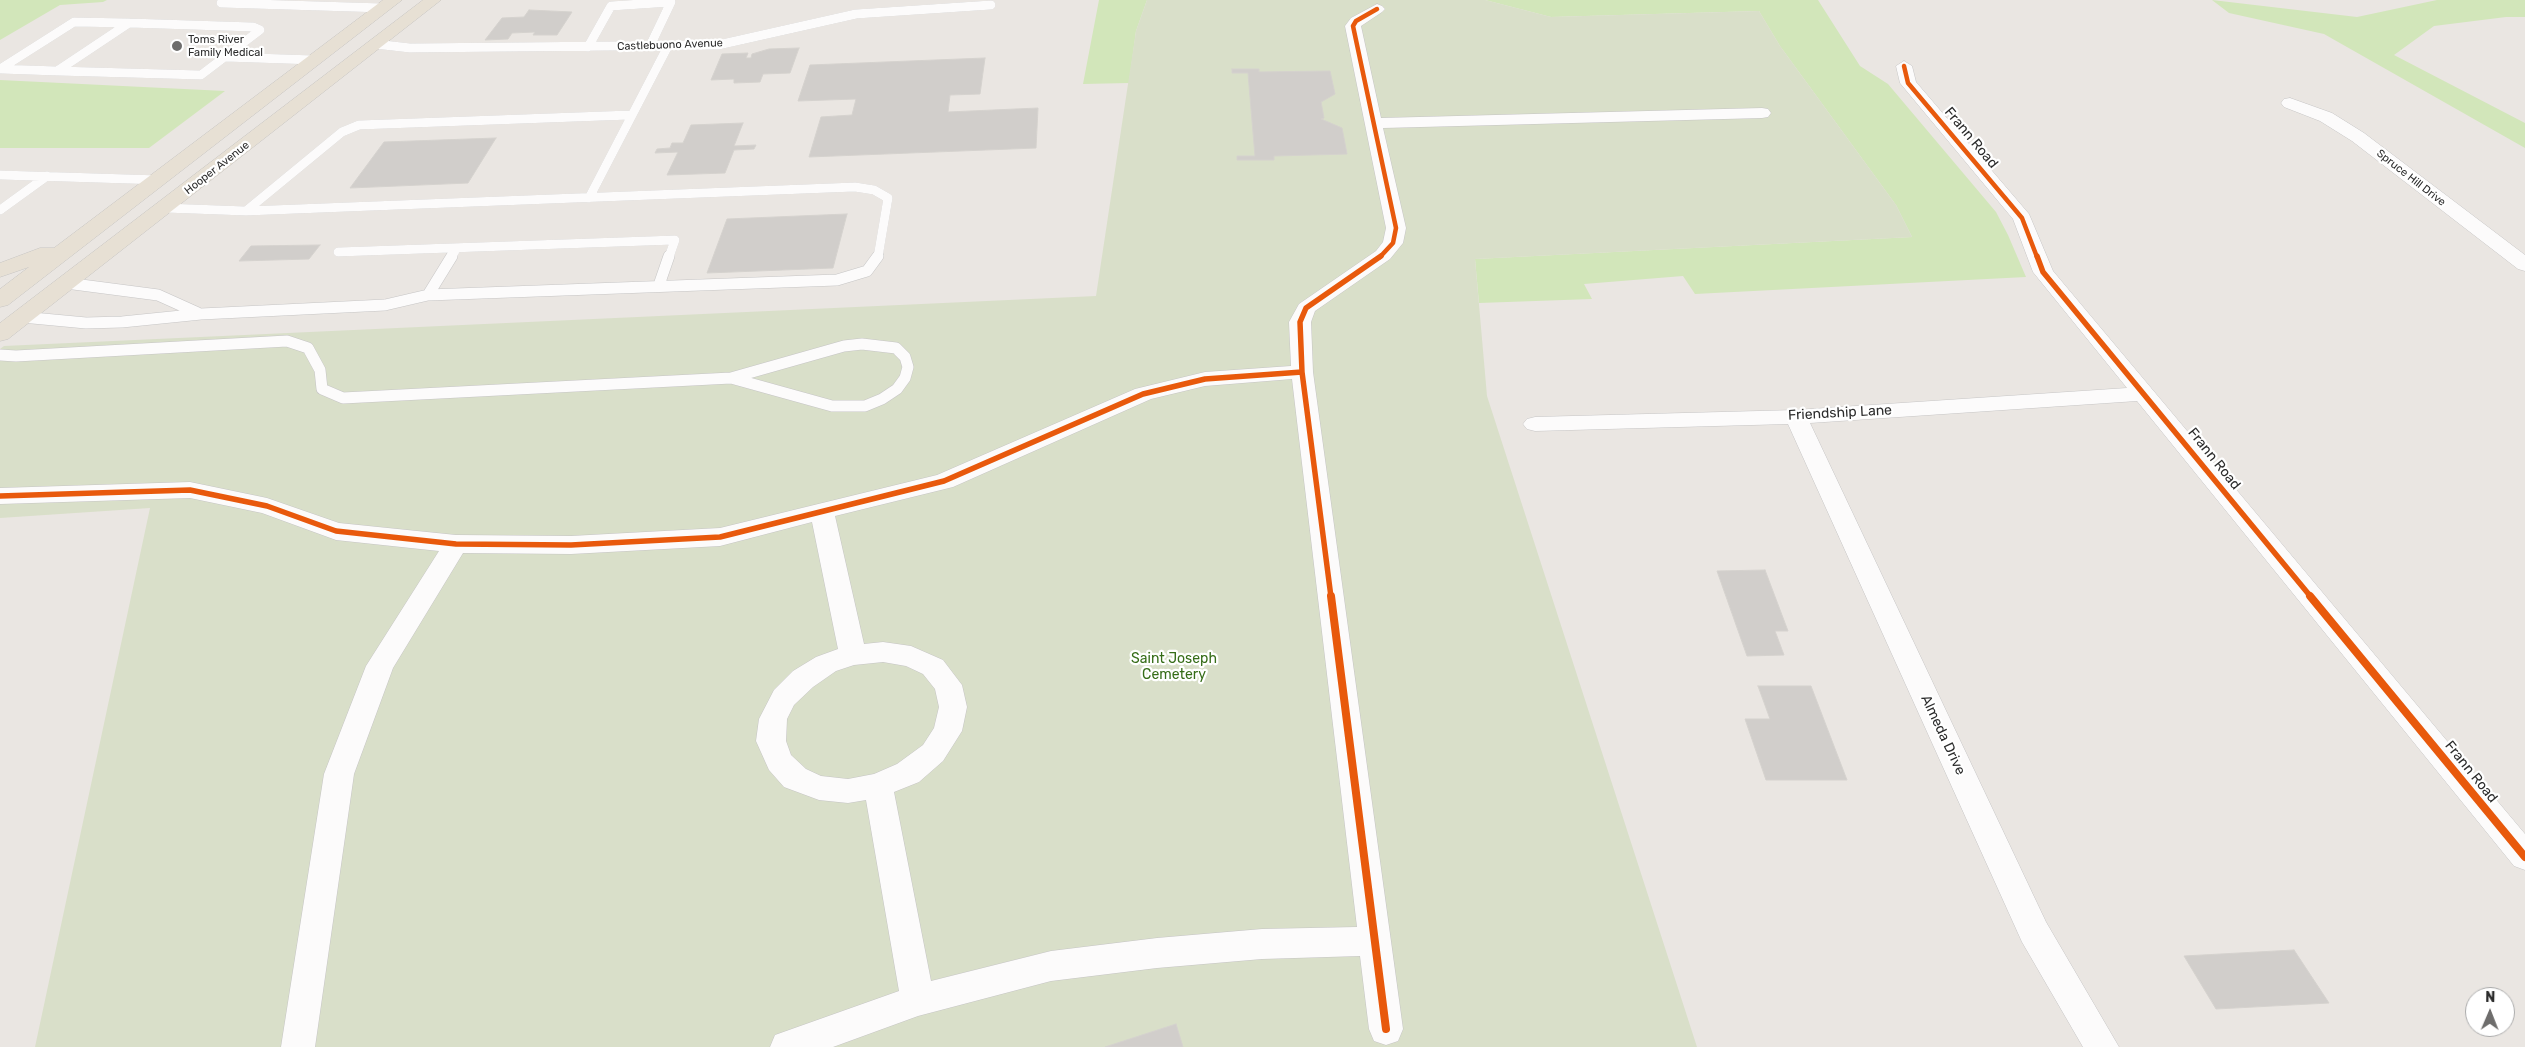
<!DOCTYPE html>
<html>
<head>
<meta charset="utf-8">
<style>
	body { margin:0 }
	#map { position:relative; width:2525px; height:1047px; overflow:hidden; background:#eae6e2; font-family:Rubik,sans-serif }
	canvas { display:block }
	.north { position:absolute; left:2465px; top:987px; width:50px; height:50px; box-sizing:border-box; background:#fff; border:1px solid #ababab; border-radius:50%; rotate:1deg; font-size:14px; font-weight:700; line-height:20px; text-align:center; color:#2c2c2c }
	.north::after { content:''; display:block; margin:auto; width:18px; height:22px; background:#6e6d6c; clip-path:polygon(50% 0,100% 100%,50% 72%,0 100%) }
</style>
</head>
<body>
<div id="map">
<canvas width="2525" height="1047"></canvas>
<div class="north">N</div>
</div>
<script>
const g = document.querySelector('canvas').getContext('2d');
g.lineJoin = 'round';
function fillPath(path, color) {
  g.fillStyle = color;
  g.fill(path, 'evenodd');
}
function shape(rows) {
  const path = new Path2D();
  for (const r of rows) {
    path.moveTo(r[0], r[1]);
    for (let i = 2; i < r.length; i += 2) path.lineTo(r[i], r[i + 1]);
  }
  return path;
}
function stroke(path, color, width, dash) {
  g.strokeStyle = color;
  g.lineWidth = width;
  g.lineCap = dash ? 'butt' : 'round';
  g.setLineDash(dash || []);
  g.stroke(path);
}
function drawText(font, color, halo, rows, align = 'center') {
  g.font = font + ' Rubik,sans-serif';
  g.lineWidth = 4.5;
  g.setLineDash([]);
  g.textBaseline = 'middle';
  g.strokeStyle = halo;
  g.fillStyle = color;
  for (const [text, x, y, turn = 0] of rows) {
    g.save();
    g.translate(x, y);
    g.rotate((+turn || 0) * Math.PI / 180);
    g.textAlign = isNaN(turn) ? turn : align;
    if (halo) g.strokeText(text, 0, 0);
    g.fillText(text, 0, 0);
    g.restore();
  }
}
fillPath(shape([
	[0,0,107,0,103,2,60,5,0,40],
	[1099,0,1147,0,1136,31,1129,83,1083,84],
	[1485,0,1818,0,1860,66,1888,84,1996,212,2008,235,2026,277,1695,294,1683,276,1584,284,1592,299,1479,303,1475,259,1912,237,1896,205,1780,46,1759,11,1551,17],
	[2212,0,2357,17,2437,0,2525,0,2525,17,2506,17,2434,26,2394,55,2525,123,2525,148,2324,34,2229,13],
	[0,80,225,91,149,148,0,148]
]), '#d2e6ba');
fillPath(shape([
	[1147,0,1485,0,1551,17,1759,11,1780,46,1896,205,1912,237,1475,259,1487,396,1697,1047,35,1047,150,508,0,518,0,349,4,346,1096,296,1136,31]
]), '#d9dfc9');
const building = shape([
	[529,10,572,12,557,35,533,35,535,32,512,33,508,39,485,40,502,18,524,17,529,10],
	[799,48,790,73,763,74,760,82,734,83,734,79,711,80,722,54,748,53,746,58,751,58,752,54,769,49,799,48],
	[985,58,980,94,950,95,948,112,1038,108,1036,148,809,157,821,117,852,115,856,99,798,101,810,65,985,58],
	[1232,69,1259,69,1259,72,1330,71,1335,94,1321,102,1324,118,1321,119,1342,128,1347,154,1274,156,1274,160,1237,160,1237,156,1255,156,1248,73,1232,73,1232,69],
	[743,123,734,146,756,145,754,149,734,150,725,173,667,175,678,152,655,153,657,149,670,148,672,143,683,143,691,125,743,123],
	[496,138,468,183,350,188,384,142,496,138],
	[847,214,833,268,707,273,727,219,847,214],
	[320,245,309,259,239,261,251,246,320,245],
	[1765,570,1788,631,1775,631,1784,655,1747,656,1717,571,1765,570],
	[1758,686,1811,686,1847,780,1766,780,1745,719,1770,719,1758,686],
	[2294,950,2329,1003,2216,1009,2184,956,2294,950],
	[1176,1024,1183,1047,1105,1047,1176,1024]
]);
fillPath(building, '#d1cecb');
stroke(building, '#d5d2ce', 1);
const laneFar1 = shape([
	[221,3,383,8],
	[129,23,253,27,260,30,201,75,57,71,129,23],
	[375,44,410,48,718,45,856,14,991,5],
	[588,47,611,6,671,2,650,46],
	[225,57,314,60],
	[0,69,74,22,129,23],
	[0,69,57,71],
	[0,175,160,180],
	[589,198,668,46],
	[165,208,246,211,855,187,874,190,888,198,878,257],
	[0,210,47,176],
	[246,211,342,132,359,125,630,115],
	[338,252,675,240,669,257],
	[451,257,457,248]
]);
const lane = shape([
	[66,283,158,295,198,313],
	[659,285,669,256],
	[428,295,452,256],
	[22,317,86,323,122,322,201,314,385,305,428,295,837,280,867,271,878,256],
	[862,344,896,348,905,357,908,367,905,378,897,389,882,399,865,406,832,406,731,378,844,346,862,344],
	[0,355,16,356,287,341,308,348,320,370,322,389,343,398,731,378]
]);
const street = shape([
	[1377,4,1382,6,1385,9,1382,12,1361,26,1381,118,1762,108,1768,109,1771,113,1768,117,1762,118,1383,128,1406,228,1403,243,1390,259,1315,311,1311,322,1313,372,1403,1029,1398,1041,1386,1045,1374,1041,1369,1029,1360,956,1262,959,1157,968,1051,981,918,1016,833,1047,770,1047,775,1035,899,991,866,800,848,803,819,800,784,787,769,770,756,741,759,719,774,690,793,671,816,657,838,649,812,522,720,546,571,554,463,553,393,668,354,774,315,1047,281,1047,324,774,366,666,439,551,336,540,262,513,190,498,0,504,0,488,190,482,267,498,339,523,456,535,571,536,720,528,937,475,1135,389,1205,372,1291,366,1289,322,1299,304,1376,251,1383,242,1386,228,1345,26,1351,18,1377,4],
	[1292,379,1357,927,1262,929,1157,938,1051,951,931,981,894,792,919,782,943,761,962,731,967,707,962,685,943,660,911,646,883,642,864,644,835,516,953,487,1151,399,1205,386,1292,379],
	[883,662,906,666,923,674,935,689,939,707,934,728,923,745,897,764,874,774,848,779,821,776,806,769,791,755,786,741,787,719,794,705,813,687,836,671,854,665,883,662],
	[1904,61,1912,66,1916,82,2029,214,2053,271,2525,834,2525,870,2514,866,2137,401,1810,423,2046,922,2119,1047,2083,1047,2022,942,1788,424,1535,431,1527,429,1523,424,1527,419,1535,417,1796,410,2127,388,2033,272,2013,219,1900,83,1896,66,1904,61],
	[2290,98,2332,113,2364,133,2525,255,2525,271,2518,269,2352,141,2320,121,2284,107,2281,103,2284,99,2290,98]
]);
const primary = shape([
	[383,0,402,0,8,305,0,307,0,289,29,267,0,277,0,263,40,248,54,248,383,0],
	[423,0,441,0,8,339,0,341,0,323,423,0]
]);
stroke(laneFar1, '#c6c5c5', 9);
stroke(lane, '#c6c5c5', 12);
stroke(street, '#c6c5c5', 1);
stroke(primary, '#c6c4c2', 1);
stroke(laneFar1, '#fcfbfb', 9);
stroke(lane, '#fcfbfb', 11);
fillPath(street, '#fcfbfb');
fillPath(primary, '#e7e0d4');
stroke(shape([
	[1377,9,1356,21,1353,26,1396,228,1393,243,1380,257],
	[1904,66,1908,83,2022,218,2037,257]
]), '#e8590c', 4.5);
stroke(shape([
	[2037,256,2043,272,2311,597],
	[0,496,190,490,267,506,336,531,456,544,571,545,720,537,944,481,1143,394,1205,379,1302,372],
	[1331,597,1302,372,1300,322,1306,308,1381,256]
]), '#e8590c', 5.5);
stroke(shape([
	[1331,596,1386,1029],
	[2310,596,2525,857]
]), '#e8590c', 8);
for (const [x, y, r, color] of [
	[177,46,6,"#6e6d6c"]
]) {
  const dot = new Path2D();
  dot.arc(x, y, r, 0, 2 * Math.PI);
  g.fillStyle = color;
  g.fill(dot);
  stroke(dot, '#fff', 2);
}
drawText('11px', '#2c2c2c', '#fff', [
	["Toms River",188,40],
	["Family Medical",188,53]
], 'left');
drawText('11px', '#2c2c2c', '#fff', [
	["Castlebuono Avenue",670,45,-2],
	["Hooper Avenue",217,168,-38],
	["Spruce Hill Drive",2411,178,38]
]);
drawText('14px', '#2c2c2c', '#fff', [
	["Frann Road",1971,138,50],
	["Friendship Lane",1840,413,-3],
	["Frann Road",2214,459,51],
	["Almeda Drive",1943,735,65],
	["Frann Road",2471,772,51]
]);
drawText('14px', '#366d18', '#fff', [
	["Saint Joseph",1174,659],
	["Cemetery",1174,675]
]);
</script>
</body>
</html>
